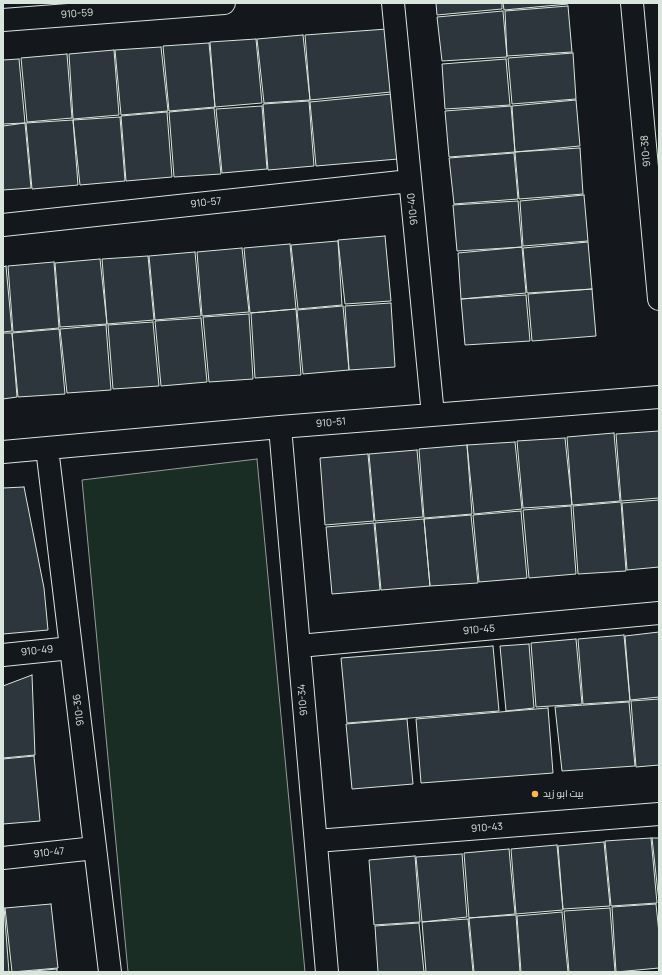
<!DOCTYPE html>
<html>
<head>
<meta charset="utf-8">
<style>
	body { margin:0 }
	#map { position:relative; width:662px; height:975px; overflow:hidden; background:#14181c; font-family:Manrope,sans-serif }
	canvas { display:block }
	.frame { position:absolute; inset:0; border:4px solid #d8e6dc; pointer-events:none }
</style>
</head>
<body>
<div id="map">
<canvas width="662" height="975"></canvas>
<div class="frame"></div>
</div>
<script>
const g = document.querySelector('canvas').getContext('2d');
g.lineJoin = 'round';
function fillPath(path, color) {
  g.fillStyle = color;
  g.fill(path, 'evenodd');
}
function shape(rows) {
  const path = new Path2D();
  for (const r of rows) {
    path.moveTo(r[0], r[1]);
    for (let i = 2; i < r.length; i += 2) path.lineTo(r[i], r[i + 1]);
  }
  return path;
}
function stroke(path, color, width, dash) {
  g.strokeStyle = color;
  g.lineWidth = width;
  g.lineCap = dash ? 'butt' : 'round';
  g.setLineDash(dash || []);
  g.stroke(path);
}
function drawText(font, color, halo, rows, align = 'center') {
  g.font = font + ' Manrope,Cairo,sans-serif';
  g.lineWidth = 3;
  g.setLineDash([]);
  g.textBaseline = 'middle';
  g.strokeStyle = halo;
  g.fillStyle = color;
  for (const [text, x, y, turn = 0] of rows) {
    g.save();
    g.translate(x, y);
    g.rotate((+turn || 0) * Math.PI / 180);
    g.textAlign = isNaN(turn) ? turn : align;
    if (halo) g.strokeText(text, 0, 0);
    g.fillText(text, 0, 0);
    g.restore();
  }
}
const green = shape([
	[257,459,305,972,128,972,82,480,257,459]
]);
fillPath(green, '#1a2d24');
stroke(green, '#939e99', 1);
const building = shape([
	[436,3,502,3,502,9,437,15,436,3],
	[503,3,568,3,568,4,504,10,503,3],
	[568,6,572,52,507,56,505,11,568,6],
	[503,11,507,57,442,61,437,17,503,11],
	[387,29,391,92,310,100,305,35,387,29],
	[303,35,310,100,264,103,257,39,303,35],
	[256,39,262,103,215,107,210,42,256,39],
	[209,43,215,107,169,111,163,46,209,43],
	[161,47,168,111,121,115,115,50,161,47],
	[114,50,119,115,73,119,69,54,114,50],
	[573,53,576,99,512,104,508,58,573,53],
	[67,54,72,118,27,122,21,58,67,54],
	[19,59,25,123,3,124,3,60,19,59],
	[506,59,510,105,445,109,442,64,506,59],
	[392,94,398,159,316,166,310,102,392,94],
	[576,100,580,146,515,152,512,106,576,100],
	[309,101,314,166,268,170,263,104,309,101],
	[262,106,267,169,222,173,216,109,262,106],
	[511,106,515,152,449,157,445,111,511,106],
	[214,108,221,174,174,177,169,112,214,108],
	[167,112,172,177,126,181,121,116,167,112],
	[120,117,125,181,80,185,73,120,120,117],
	[73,120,78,185,32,189,26,123,73,120],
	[25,123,31,188,3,190,3,126,25,123],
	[580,148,583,194,519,199,515,152,580,148],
	[514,153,518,199,454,204,449,158,514,153],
	[584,195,588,241,523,246,520,201,584,195],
	[518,201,522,247,457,251,453,205,518,201],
	[385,236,391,301,345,304,338,240,385,236],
	[338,241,342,305,298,309,291,245,338,241],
	[588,242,592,289,527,293,523,248,588,242],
	[290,244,296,309,250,313,244,248,290,244],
	[522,247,526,293,461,299,458,253,522,247],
	[242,248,249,312,202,316,197,252,242,248],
	[195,252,201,316,155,320,149,256,195,252],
	[148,256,154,320,107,324,102,259,148,256],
	[100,259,107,324,60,327,55,263,100,259],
	[54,262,59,328,13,332,8,266,54,262],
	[6,266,12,331,3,332,3,267,6,266],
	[592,289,596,336,532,341,528,294,592,289],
	[526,295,530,341,465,345,461,299,526,295],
	[391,303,395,367,349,370,345,306,391,303],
	[343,306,349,370,303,374,297,310,343,306],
	[296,309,301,375,255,378,251,313,296,309],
	[249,314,253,379,209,382,203,317,249,314],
	[201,318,207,382,161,386,155,321,201,318],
	[153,322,159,386,113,389,108,325,153,322],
	[106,325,111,390,67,393,60,329,106,325],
	[59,329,65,394,18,397,12,333,59,329],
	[3,333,12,333,17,397,3,399,3,333],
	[659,431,659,498,621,501,616,434,659,431],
	[614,433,620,501,572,505,567,437,614,433],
	[565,438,572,505,523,508,517,441,565,438],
	[515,442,522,509,474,514,467,445,515,442],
	[467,445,472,514,424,518,419,449,467,445],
	[417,450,423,517,375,521,369,454,417,450],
	[368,454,374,521,325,525,320,458,368,454],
	[24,487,44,588,48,630,3,634,3,488,24,487],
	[659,500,659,567,627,570,622,503,659,500],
	[621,502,626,571,578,574,573,506,621,502],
	[571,506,576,574,529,578,523,510,571,506],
	[521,511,527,578,479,582,473,515,521,511],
	[471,515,478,583,430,586,424,519,471,515],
	[424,519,430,586,381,590,375,523,424,519],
	[374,523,380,590,332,594,326,527,374,523],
	[659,632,659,697,630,700,625,636,659,632],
	[624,635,630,701,583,704,578,639,624,635],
	[576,639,582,704,536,707,531,643,576,639],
	[529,644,534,708,506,711,500,646,529,644],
	[493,646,499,711,347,723,341,658,493,646],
	[32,675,35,755,3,758,3,686,32,675],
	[659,699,659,765,636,767,631,701,659,699],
	[629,702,635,766,562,771,555,707,629,702],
	[548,708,553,773,421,783,416,719,548,708],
	[407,719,413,784,352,789,346,724,407,719],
	[34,756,40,821,3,824,3,759,34,756],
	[651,838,657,903,611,906,605,841,651,838],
	[652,838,659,838,659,902,652,838],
	[604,842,610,906,563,909,558,846,604,842],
	[557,845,563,910,516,914,511,849,557,845],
	[509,849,515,914,469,918,464,853,509,849],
	[462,854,467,917,422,922,416,857,462,854],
	[415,856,420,922,374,925,369,860,415,856],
	[51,904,58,968,12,972,5,908,51,904],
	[656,904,659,933,659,968,616,972,612,907,656,904],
	[3,907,4,907,9,972,3,972,3,907],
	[610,908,615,972,569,972,564,911,610,908],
	[562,912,568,972,521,972,517,916,562,912],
	[516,915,520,972,474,972,469,918,516,915],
	[468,919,473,972,426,972,422,922,468,919],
	[419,923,424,972,378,972,375,926,419,923],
	[57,969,57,972,22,972,57,969]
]);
fillPath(building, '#2c363c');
stroke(building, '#d8e6dc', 1);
const street = shape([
	[393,3,433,415],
	[632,3,659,299],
	[3,20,224,3],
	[3,225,410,181],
	[280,427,327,972],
	[47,448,110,972],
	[3,452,280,427,659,397],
	[299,646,659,613],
	[3,655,71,648],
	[316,841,659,814],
	[3,858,95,848]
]);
stroke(street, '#d8e6dc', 24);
stroke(street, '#14181c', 22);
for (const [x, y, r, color] of [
	[535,794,4,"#ffb74d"]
]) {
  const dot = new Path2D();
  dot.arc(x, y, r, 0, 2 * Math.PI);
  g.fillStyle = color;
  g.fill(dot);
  stroke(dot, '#14181c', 1.5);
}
drawText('10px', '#d8e6dc', '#14181c', [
	["910-59",77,14,-4],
	["910-38",646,151,-95],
	["910-57",206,203,-6],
	["910-40",413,209,-96],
	["910-51",331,423,-5],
	["910-45",479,630,-5],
	["910-49",37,651,-6],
	["910-34",303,700,-95],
	["910-36",79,710,-97],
	["910-43",487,828,-4],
	["910-47",49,853,-6]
]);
drawText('10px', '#d8e6dc', '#14181c', [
	["بيت ابو زيد",543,794]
], 'left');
</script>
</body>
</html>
